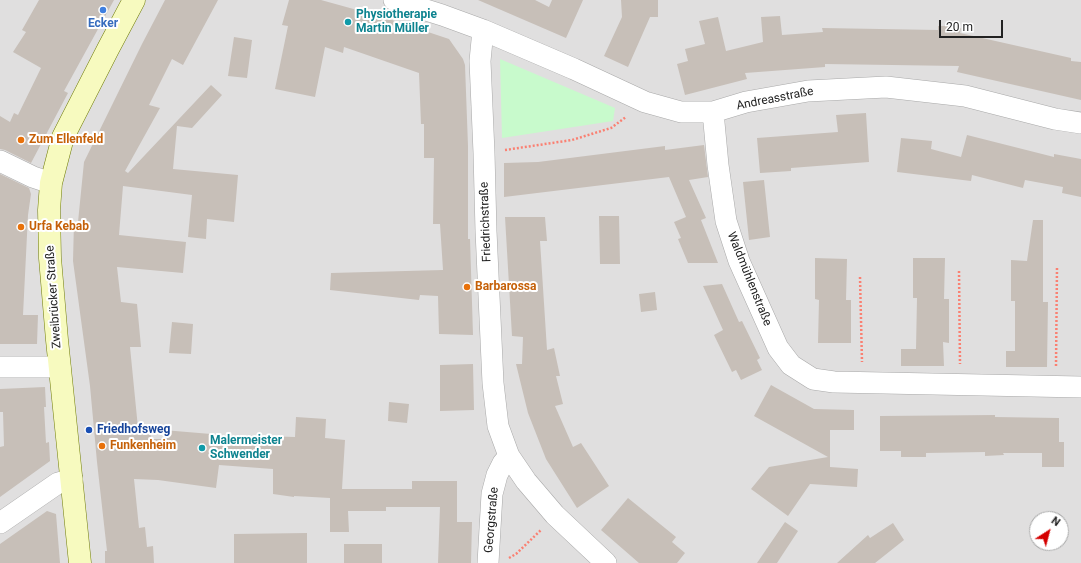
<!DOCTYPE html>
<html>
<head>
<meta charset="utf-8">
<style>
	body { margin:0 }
	#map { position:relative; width:1081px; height:563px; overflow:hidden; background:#f2efe9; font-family:Roboto,sans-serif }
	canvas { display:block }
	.north { position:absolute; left:1029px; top:511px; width:40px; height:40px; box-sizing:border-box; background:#fff; border:1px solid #a7a7a7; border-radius:50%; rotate:36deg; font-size:11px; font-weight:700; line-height:16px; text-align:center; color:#222 }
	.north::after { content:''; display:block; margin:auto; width:14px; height:18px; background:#d40000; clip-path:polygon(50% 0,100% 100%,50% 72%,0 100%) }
	.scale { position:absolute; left:939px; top:20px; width:64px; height:18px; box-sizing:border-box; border:2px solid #222; border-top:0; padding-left:5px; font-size:12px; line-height:14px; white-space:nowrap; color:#222; -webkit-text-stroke:3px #fff; paint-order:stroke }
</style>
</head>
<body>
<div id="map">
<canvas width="1081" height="563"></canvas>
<div class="north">N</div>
<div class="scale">20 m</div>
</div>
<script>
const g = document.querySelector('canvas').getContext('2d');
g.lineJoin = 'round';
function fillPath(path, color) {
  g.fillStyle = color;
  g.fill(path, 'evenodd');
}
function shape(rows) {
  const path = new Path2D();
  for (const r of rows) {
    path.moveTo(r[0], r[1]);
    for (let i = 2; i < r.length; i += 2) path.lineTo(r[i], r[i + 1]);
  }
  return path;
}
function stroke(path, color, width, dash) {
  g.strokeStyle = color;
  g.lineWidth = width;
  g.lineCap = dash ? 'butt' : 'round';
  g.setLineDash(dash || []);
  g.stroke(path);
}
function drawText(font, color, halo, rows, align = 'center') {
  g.font = font + ' Roboto,sans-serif';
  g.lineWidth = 4;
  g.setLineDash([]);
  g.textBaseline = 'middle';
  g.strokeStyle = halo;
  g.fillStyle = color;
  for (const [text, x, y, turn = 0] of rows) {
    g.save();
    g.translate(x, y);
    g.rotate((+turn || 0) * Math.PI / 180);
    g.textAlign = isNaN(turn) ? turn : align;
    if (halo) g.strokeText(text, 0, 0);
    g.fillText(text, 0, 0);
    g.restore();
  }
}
fillPath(shape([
	[0,0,1081,0,1081,563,0,563],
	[1037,519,1061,519,1061,543,1037,543]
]), '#e0dfdf');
fillPath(shape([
	[500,59,615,108,613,121,502,138]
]), '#c8facc');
fillPath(shape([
	[39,0,114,0,64,91,68,93,31,163,5,150,0,149,0,116,10,122,14,113,18,115,41,68,13,52,26,32,22,30],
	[165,0,218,0,183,65,172,59,149,105,160,108,125,171,128,173,211,85,222,95,192,128,177,126,173,169,238,175,234,222,207,219,206,239,188,237,192,195,123,186,119,235,186,242,183,273,117,267,121,302,137,304,141,347,130,347,138,428,150,429,151,439,163,439,163,430,223,435,295,437,296,417,326,419,325,438,345,440,342,489,412,489,412,481,457,481,457,522,472,522,471,563,438,563,440,507,386,507,386,511,348,511,349,532,330,532,330,498,294,496,294,497,273,494,273,469,219,465,216,488,158,480,134,479,139,528,145,527,147,547,153,546,154,563,105,563,105,551,107,551,97,462,90,386,73,261,74,222,78,222,84,162,142,44],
	[289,0,321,0,386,18,449,39,463,59,465,65,468,146,468,239,470,239,473,335,439,334,438,296,420,295,419,300,330,290,331,273,443,270,440,224,433,224,434,158,424,158,424,124,421,124,419,73,344,47,343,53,325,47,315,97,275,89,288,26,282,25],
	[478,0,535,0,549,7,552,0,583,0,566,38],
	[621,0,658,0,658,17,650,17,628,67,604,56,622,17],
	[780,16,782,35,823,32,822,28,938,30,938,26,950,26,961,28,960,33,1071,58,1071,61,1081,62,1081,100,957,72,959,66,825,64,825,67,745,73,747,79,685,95,677,64,688,61,685,49,705,44,699,21,718,17,726,51,763,42,761,17],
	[234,37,252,40,247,78,228,76],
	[866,113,869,162,791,168,791,171,760,173,757,138,838,132,836,115],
	[967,135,1054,157,1054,154,1081,159,1081,197,1062,193,1063,187,1025,180,1023,188,972,175,971,181,897,172,901,138,932,141,931,149,961,157],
	[704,145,708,177,689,180,706,218,701,220,718,263,688,263,678,239,681,238,674,222,686,217,669,177,504,197,504,163,538,162,665,146,665,150],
	[0,174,29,188,31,194,28,215,23,315,38,315,37,344,0,344],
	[764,180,770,237,749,240,743,182],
	[599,216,619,216,620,264,600,264],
	[505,217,545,217,547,241,540,241,547,350,554,348,560,376,556,376,563,404,555,406,573,447,581,443,609,486,577,508,546,459,528,413,516,364,522,364,523,337,512,336],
	[1033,220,1043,220,1043,302,1048,302,1047,367,1006,367,1006,351,1015,351,1015,301,1011,301,1011,260,1027,261],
	[815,258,847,259,846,300,851,300,851,343,818,343,819,300,815,299],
	[913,258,945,258,944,299,949,299,949,343,943,342,944,366,901,366,901,349,916,349,917,298,913,298],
	[722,284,739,322,742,321,760,358,757,360,762,370,741,380,736,370,732,372,714,335,723,330,703,286],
	[655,292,657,310,641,312,639,294],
	[172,322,193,324,191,354,169,353],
	[473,364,474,410,440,411,440,365],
	[771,385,814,409,854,410,854,430,830,430,830,467,858,469,857,487,810,484,788,516,751,489,769,467,828,457,754,416],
	[45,387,46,407,44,407,46,443,49,442,50,461,0,497,0,447,4,446,3,412,0,412,0,389],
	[389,402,409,404,407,423,388,421],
	[995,415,995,417,1059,418,1059,442,1064,442,1064,467,1042,467,1042,453,1003,453,1004,455,985,456,985,452,926,453,926,457,901,457,901,451,880,451,880,416],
	[628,498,676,537,672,542,685,553,677,563,639,563,601,530],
	[47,511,56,514,60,563,0,563,0,544],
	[785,522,798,531,777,563,757,563],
	[893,523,904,540,875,563,837,563,868,535,870,538],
	[307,533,307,563,234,563,234,534],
	[344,544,382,544,382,563,344,563]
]), '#c7bfb8');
const street = shape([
	[394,0,442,15,483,30,574,69,645,102,681,112,713,112,746,102,808,91,886,87,965,96,1055,119,1081,123],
	[483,30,480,61,484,153,486,231,493,383,498,426,509,456,526,481,555,515,606,563],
	[713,112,718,165,726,221,739,261,778,348,791,365,813,379,834,382,1081,387],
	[0,161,33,177,51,183],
	[0,367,60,367],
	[0,523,58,483,72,479],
	[488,563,492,494,497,475,503,463,509,456]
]);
const secondary = shape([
	[80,563,57,340,50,258,49,210,51,183,63,137,108,49,134,0]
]);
stroke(street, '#a9a9a9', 22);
stroke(secondary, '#707d05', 23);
stroke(shape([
	[505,150,572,140,611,128,626,117],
	[959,271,960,364],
	[860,277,862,362],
	[1056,366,1057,267],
	[509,558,516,554,541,530]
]), '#fa8072', 2.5, [2, 2]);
stroke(street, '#fff', 21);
stroke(secondary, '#f7fabf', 22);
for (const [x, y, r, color] of [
	[103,10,4,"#3f7fe0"],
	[348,22,4,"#0f9aa8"],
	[21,140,4,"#e8710a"],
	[21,227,4,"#e8710a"],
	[467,287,4,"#e8710a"],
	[89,430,4,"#1a4fb4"],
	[102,446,4,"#e8710a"],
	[202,448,4,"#0f9aa8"]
]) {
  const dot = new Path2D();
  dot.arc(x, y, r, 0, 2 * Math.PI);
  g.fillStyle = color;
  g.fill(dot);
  stroke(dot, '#fff', 1.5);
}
drawText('bold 12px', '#0d838f', '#fff', [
	["Physiotherapie",356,15],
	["Martin Müller",356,29],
	["Malermeister",210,441],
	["Schwender",210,455]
], 'left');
drawText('bold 12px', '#366cbe', '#fff', [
	["Ecker",103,24]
]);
drawText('12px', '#222', '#fff', [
	["Andreasstraße",775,99,-11],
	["Friedrichstraße",486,222,-92],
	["Waldmühlenstraße",749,279,68],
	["Zweibrücker Straße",54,297,-94],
	["Georgstraße",492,520,-85]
]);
drawText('bold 12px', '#c56008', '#fff', [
	["Zum Ellenfeld",29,140],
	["Urfa Kebab",29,227],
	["Barbarossa",475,287],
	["Funkenheim",110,446]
], 'left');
drawText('bold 12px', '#164399', '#fff', [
	["Friedhofsweg",97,430]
], 'left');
</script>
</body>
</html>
